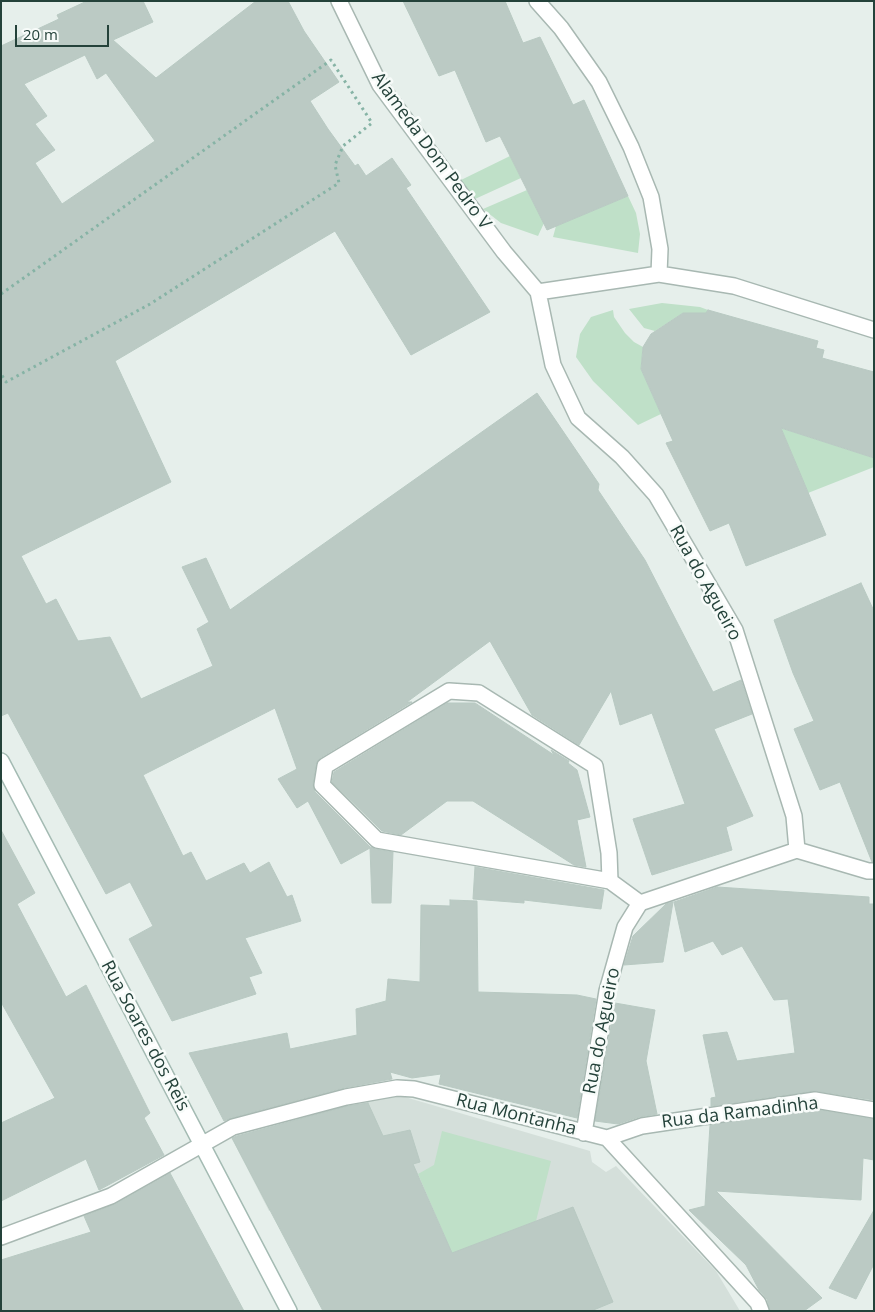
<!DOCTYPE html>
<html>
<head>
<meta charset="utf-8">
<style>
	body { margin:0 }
	#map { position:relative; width:875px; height:1312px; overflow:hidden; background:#e6efeb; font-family:"Open Sans",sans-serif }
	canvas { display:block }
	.frame { position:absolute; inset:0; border:2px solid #24423a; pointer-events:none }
	.scale { position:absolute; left:15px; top:25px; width:94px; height:22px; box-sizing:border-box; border:2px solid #24423a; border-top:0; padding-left:6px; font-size:15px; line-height:18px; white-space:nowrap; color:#24423a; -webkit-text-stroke:4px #f7fbf9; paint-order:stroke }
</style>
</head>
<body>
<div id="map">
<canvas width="875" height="1312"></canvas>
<div class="frame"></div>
<div class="scale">20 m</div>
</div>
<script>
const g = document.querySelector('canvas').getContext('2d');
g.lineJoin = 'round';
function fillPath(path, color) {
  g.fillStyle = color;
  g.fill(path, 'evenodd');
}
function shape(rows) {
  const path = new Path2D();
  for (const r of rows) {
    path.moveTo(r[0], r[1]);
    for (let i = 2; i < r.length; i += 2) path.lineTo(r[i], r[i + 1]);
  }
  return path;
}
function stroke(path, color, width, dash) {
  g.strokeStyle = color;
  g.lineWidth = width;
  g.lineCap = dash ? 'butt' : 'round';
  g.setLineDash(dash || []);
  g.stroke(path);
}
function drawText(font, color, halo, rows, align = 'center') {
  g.font = font + ' "Open Sans",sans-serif';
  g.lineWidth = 5;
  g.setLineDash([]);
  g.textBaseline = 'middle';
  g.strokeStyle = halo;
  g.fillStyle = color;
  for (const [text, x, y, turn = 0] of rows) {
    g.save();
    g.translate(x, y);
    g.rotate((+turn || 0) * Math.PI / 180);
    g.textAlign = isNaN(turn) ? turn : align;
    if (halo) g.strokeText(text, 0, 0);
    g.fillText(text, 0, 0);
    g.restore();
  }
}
fillPath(shape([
	[398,1095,590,1151,592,1162,606,1172,616,1166,716,1271,740,1311,444,1311,445,1237,418,1174,366,1183,269,1211,232,1139,347,1104]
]), '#d4dfda');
fillPath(shape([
	[510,156,521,178,475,199,461,180],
	[527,190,544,223,538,236,501,223,483,209],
	[628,196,636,213,640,234,638,253,553,237,556,226],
	[662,303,700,307,708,310,706,314,683,313,655,331,644,328,629,309],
	[613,310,614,317,625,333,634,342,643,347,641,369,661,414,638,425,593,381,576,357,580,334,591,317],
	[781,428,874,458,874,467,808,493],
	[442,1131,551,1161,536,1221,452,1253,418,1174,434,1165]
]), '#bfe0c8');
const building = shape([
	[87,1,143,1,153,22,113,40,156,78,256,1,288,1,304,31,339,82,310,101,328,129,355,166,358,164,366,176,392,158,411,185,406,188,490,312,411,355,335,231,115,361,171,482,21,556,46,604,56,599,78,641,110,637,141,699,213,666,197,629,209,622,182,567,206,558,230,610,537,393,599,484,598,490,645,560,713,692,741,680,752,714,714,729,753,816,726,827,732,850,652,875,633,819,685,804,652,713,620,725,611,691,579,745,532,715,490,641,407,702,412,702,320,758,316,764,313,784,315,792,370,847,375,849,393,852,391,903,372,903,370,848,341,864,308,801,297,808,278,779,297,769,275,708,143,775,183,856,191,852,206,881,244,863,250,873,269,862,287,897,292,895,301,921,245,938,262,973,249,977,256,994,172,1021,129,939,153,926,130,882,106,894,8,713,1,716,1,46,59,19,57,15,87,1],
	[85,55,97,79,106,73,155,141,62,204,35,163,55,150,35,124,47,116,24,84,85,55],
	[403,1,505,1,523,43,540,37,573,105,584,100,628,196,547,230,500,136,486,142,455,70,439,76,403,1],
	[708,310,818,341,816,348,824,350,822,358,874,372,874,458,781,428,826,535,746,566,729,523,710,531,666,443,673,441,641,369,643,347,651,334,683,313,706,313,708,310],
	[861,583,874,611,874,862,872,862,840,782,820,790,794,729,814,721,793,673,774,620,861,583],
	[447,703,475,703,554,755,551,750,569,761,568,763,577,770,590,817,577,820,586,867,574,865,473,801,447,801,401,835,382,831,332,782,334,772,447,703],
	[1,830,35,893,17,904,66,997,86,985,150,1113,144,1118,164,1155,99,1190,86,1159,1,1201,1,1123,55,1098,1,1002,1,830],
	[475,867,604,890,601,909,524,900,524,903,473,899,475,867],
	[717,887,869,897,869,904,874,904,874,1100,814,1091,711,1106,711,1098,716,1097,703,1035,727,1032,737,1061,795,1053,788,999,774,1000,742,946,722,955,713,941,685,952,674,902,717,887],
	[450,900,477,901,478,992,577,995,596,999,577,1118,439,1084,441,1074,412,1078,390,1072,392,1079,344,1088,231,1118,224,1121,189,1053,287,1033,290,1049,357,1035,356,1009,386,1001,388,979,420,982,421,905,450,906,450,900],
	[673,902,663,962,624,965,633,936,666,904,673,902],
	[615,1003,655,1010,646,1061,657,1114,639,1117,618,1124,595,1121,615,1003],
	[368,1103,383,1136,410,1130,420,1162,413,1164,452,1253,573,1207,613,1302,591,1311,323,1311,232,1138,237,1136,348,1106,368,1103],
	[815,1109,874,1119,874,1160,863,1158,861,1200,716,1191,822,1298,804,1311,770,1311,767,1299,759,1290,746,1265,689,1210,705,1206,710,1125,815,1109],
	[170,1173,244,1311,1,1311,1,1260,91,1232,84,1216,115,1204,170,1173],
	[874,1210,874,1264,856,1299,829,1288,874,1210]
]);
fillPath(building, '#bbcac4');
stroke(building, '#b8c9c2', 1);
const service = shape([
	[610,881,609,853,595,766,479,693,449,691,325,766,322,785,377,840,610,881,640,903]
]);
const minor = shape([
	[339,1,380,85,504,252,538,292,553,365,578,418,622,457,656,495,735,630,794,816,797,850,640,903,625,927,607,991,584,1133],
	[537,1,561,28,599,82,631,147,651,197,660,249,659,274],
	[538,292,659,274,734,286,874,330],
	[797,850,868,871,874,871],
	[607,1138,642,1126,815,1100,874,1110],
	[1,1237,111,1196,233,1127,346,1097,397,1088,414,1089,607,1138,758,1303,761,1311]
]);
const secondary = shape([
	[1,761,289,1311]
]);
stroke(service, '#a8b8b2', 18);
stroke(minor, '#a8b8b2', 18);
stroke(secondary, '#a4bbb3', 18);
stroke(shape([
	[1,294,331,60,372,123,343,146,335,165,339,183,150,304,6,382,1,374]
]), '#86b3a5', 3, [2.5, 4]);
stroke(service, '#fff', 15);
stroke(minor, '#fff', 15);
stroke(secondary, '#fff', 15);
drawText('18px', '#24423a', '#f7fbf9', [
	["Alameda Dom Pedro V",431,151,54],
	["Rua do Agueiro",705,583,61],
	["Rua do Agueiro",602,1031,-79],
	["Rua Soares dos Reis",145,1036,62],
	["Rua da Ramadinha",740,1113,-7],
	["Rua Montanha",516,1115,14]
]);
</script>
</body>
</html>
